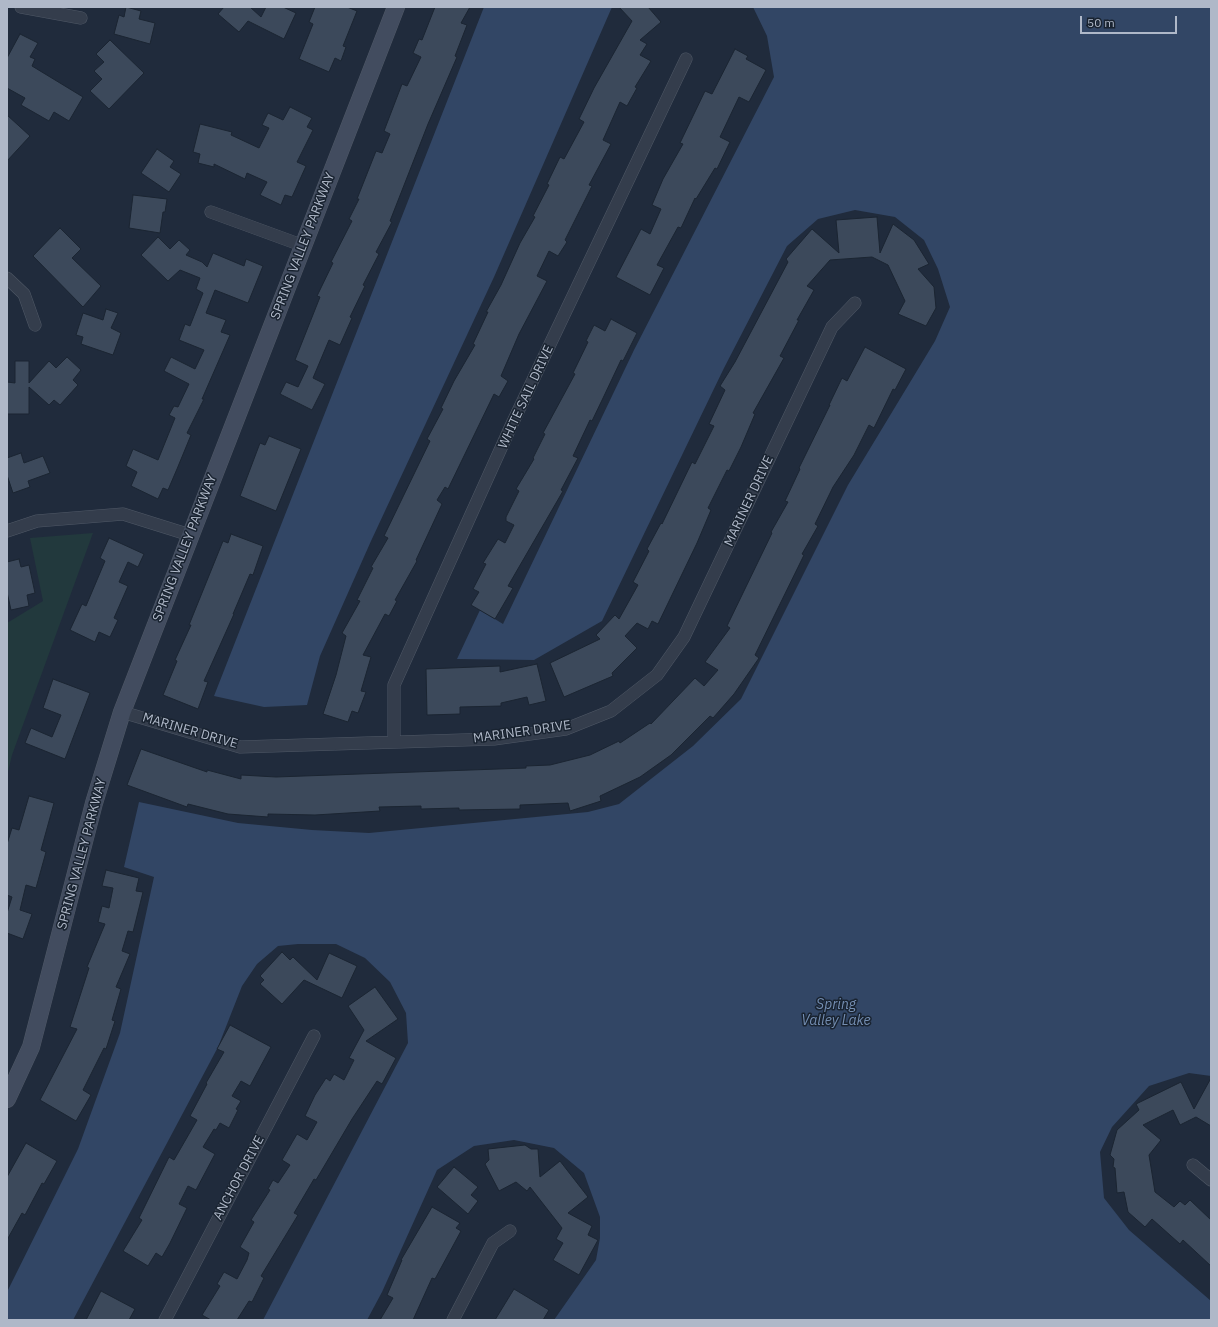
<!DOCTYPE html>
<html>
<head>
<meta charset="utf-8">
<style>
	body { margin:0 }
	#map { position:relative; width:1218px; height:1327px; overflow:hidden; background:#202b3c; font-family:"IBM Plex Sans",sans-serif }
	canvas { display:block }
	.frame { position:absolute; inset:0; border:8px solid #afb8c8; pointer-events:none }
	.scale { position:absolute; left:1080px; top:16px; width:97px; height:18px; box-sizing:border-box; border:2px solid #afb8c8; border-top:0; padding-left:5px; font-size:12px; line-height:14px; white-space:nowrap; color:#afb8c8; -webkit-text-stroke:3px #192330; paint-order:stroke }
</style>
</head>
<body>
<div id="map">
<canvas width="1218" height="1327"></canvas>
<div class="frame"></div>
<div class="scale">50 m</div>
</div>
<script>
const g = document.querySelector('canvas').getContext('2d');
g.lineJoin = 'round';
function fillPath(path, color) {
  g.fillStyle = color;
  g.fill(path, 'evenodd');
}
function shape(rows) {
  const path = new Path2D();
  for (const r of rows) {
    path.moveTo(r[0], r[1]);
    for (let i = 2; i < r.length; i += 2) path.lineTo(r[i], r[i + 1]);
  }
  return path;
}
function stroke(path, color, width, dash) {
  g.strokeStyle = color;
  g.lineWidth = width;
  g.lineCap = dash ? 'butt' : 'round';
  g.setLineDash(dash || []);
  g.stroke(path);
}
function drawText(font, color, halo, rows, align = 'center') {
  g.font = font + ' "IBM Plex Sans",sans-serif';
  g.lineWidth = 3;
  g.setLineDash([]);
  g.textBaseline = 'middle';
  g.strokeStyle = halo;
  g.fillStyle = color;
  for (const [text, x, y, turn = 0] of rows) {
    g.save();
    g.translate(x, y);
    g.rotate((+turn || 0) * Math.PI / 180);
    g.textAlign = isNaN(turn) ? turn : align;
    if (halo) g.strokeText(text, 0, 0);
    g.fillText(text, 0, 0);
    g.restore();
  }
}
fillPath(shape([
	[93,533,12,755,7,776,7,623,43,601,30,538]
]), '#22393d');
fillPath(shape([
	[484,7,612,7,494,277,371,541,320,656,307,705,264,707,214,696],
	[753,7,1211,7,1211,1076,1189,1073,1149,1086,1112,1127,1100,1152,1104,1198,1129,1230,1211,1301,1211,1320,554,1320,596,1260,600,1238,600,1217,584,1173,554,1148,514,1140,474,1146,437,1170,382,1292,367,1320,263,1320,408,1043,406,1013,390,982,365,958,336,944,298,944,278,946,257,964,242,986,218,1047,73,1320,7,1320,7,1292,78,1149,120,1033,154,877,124,867,139,802,238,823,312,830,369,833,588,812,619,804,693,746,741,699,848,485,935,341,950,307,938,269,924,240,895,217,855,210,818,219,787,246,724,368,602,621,534,660,457,659,480,610,503,624,634,350,774,77,767,36]
]), '#324665');
const building = shape([
	[126,7,141,11,139,19,155,23,150,44,114,34,119,15,124,17,126,7],
	[224,7,250,7,261,17,266,7,283,7,296,13,284,39,248,21,239,32,218,14,224,7],
	[315,7,347,7,357,11,343,46,346,47,341,61,335,58,329,72,299,59,313,24,309,22,315,7],
	[435,7,470,7,461,23,467,25,455,56,457,57,428,124,390,221,392,222,376,252,379,254,363,285,365,286,350,317,352,318,340,345,329,340,313,378,325,384,312,410,280,394,286,382,298,387,308,366,295,360,320,297,317,296,333,263,331,262,352,221,349,219,359,199,357,199,376,151,382,153,390,134,384,131,402,84,407,86,421,57,413,53,419,39,422,40,435,7],
	[619,7,648,7,661,22,640,40,647,44,640,55,651,61,635,87,637,88,627,106,620,102,603,140,611,144,589,185,592,186,565,240,567,242,558,256,549,251,537,276,547,281,519,334,501,376,508,381,499,397,494,394,448,489,445,487,437,500,442,504,416,560,417,561,395,600,397,601,389,616,385,614,363,655,371,657,361,691,366,692,358,713,352,711,348,722,323,714,336,675,346,636,342,633,360,601,357,600,373,568,371,567,388,538,384,536,430,441,427,439,443,409,441,408,454,381,475,345,473,344,488,312,486,312,501,285,520,243,535,217,533,216,549,185,547,184,560,157,564,159,584,122,579,119,594,88,632,21,619,7],
	[20,34,38,43,30,57,35,59,32,66,83,97,69,121,54,112,49,121,21,105,25,98,7,88,7,58,20,34],
	[110,40,144,73,109,109,90,91,102,79,94,71,104,62,96,54,110,40],
	[735,49,748,56,746,59,766,70,749,102,739,97,720,137,730,142,717,169,715,168,696,199,695,198,681,228,678,227,657,265,664,268,650,295,616,277,641,229,650,234,661,209,652,205,663,179,683,144,680,143,705,91,712,94,735,49],
	[290,107,312,118,307,127,313,130,297,162,306,166,292,197,285,195,281,205,260,195,267,182,247,173,245,179,214,164,214,167,198,163,200,154,193,152,200,124,232,132,231,135,259,148,269,128,262,125,268,113,283,120,290,107],
	[7,115,30,136,7,161,7,115],
	[157,149,174,161,170,167,181,174,169,192,141,173,157,149],
	[133,195,167,199,165,212,163,212,160,233,129,228,133,195],
	[877,217,880,253,893,224,914,240,929,264,918,269,934,287,936,308,926,326,898,314,905,301,888,265,872,257,830,260,807,286,814,290,797,320,799,320,780,356,784,358,753,413,755,414,741,447,729,471,727,470,708,508,711,510,697,543,658,624,652,621,648,629,637,623,625,636,637,648,612,673,613,676,564,697,550,663,600,639,596,635,615,615,619,619,638,585,633,582,649,551,647,549,661,523,662,524,692,462,695,464,714,426,709,424,725,390,720,386,735,362,788,262,786,259,812,229,839,253,836,220,877,217],
	[60,228,81,249,72,258,101,286,83,307,33,256,60,228],
	[158,237,170,249,179,240,190,250,186,255,202,262,207,267,213,253,244,266,246,259,263,266,248,303,215,290,206,313,226,320,221,332,230,335,202,399,204,399,187,433,191,435,177,469,168,490,163,488,158,499,131,486,137,472,126,466,133,449,158,460,175,418,169,415,174,406,178,407,189,384,164,371,171,357,195,369,204,350,179,340,185,324,190,326,203,293,196,289,200,278,180,270,168,281,141,255,158,237],
	[106,309,118,313,111,328,121,333,113,355,81,344,83,337,76,335,83,313,103,320,106,309],
	[611,319,637,333,623,361,621,360,604,396,592,421,590,420,573,456,578,458,561,490,563,491,508,586,513,588,495,619,471,605,479,592,473,589,486,564,483,563,498,539,505,543,514,525,506,521,506,517,519,491,516,489,534,459,533,458,545,434,543,433,575,374,573,373,588,342,586,341,594,325,605,331,611,319],
	[865,347,906,369,895,390,893,389,874,428,869,425,854,455,833,487,815,524,818,526,802,554,804,555,755,655,759,658,734,694,713,718,710,716,671,755,640,777,600,796,601,801,570,811,568,803,520,805,520,809,459,810,459,808,421,809,421,806,379,807,380,811,315,815,268,814,268,817,228,814,188,804,187,807,127,785,141,749,207,772,207,770,241,779,241,775,276,777,526,768,526,766,550,765,590,755,619,741,620,743,650,723,651,724,695,678,704,686,718,670,705,662,730,628,727,626,772,533,771,532,788,502,785,501,800,469,799,468,830,405,829,405,842,378,847,381,865,347],
	[67,357,81,370,73,380,78,385,60,405,54,400,49,405,29,387,29,414,7,414,7,382,15,383,15,361,29,361,29,383,49,361,56,368,67,357],
	[269,436,301,449,276,511,240,496,260,443,265,445,269,436],
	[21,453,24,463,43,456,50,473,28,481,30,487,13,493,7,475,7,458,21,453],
	[231,534,263,546,253,575,250,574,233,614,234,614,204,681,208,682,198,709,163,695,177,661,175,660,191,625,189,625,223,541,228,543,231,534],
	[109,538,144,554,138,567,128,562,119,582,128,586,114,618,118,620,110,637,99,632,95,642,70,630,82,604,86,606,105,561,100,558,109,538],
	[19,559,21,567,29,565,35,593,27,595,29,606,11,610,7,592,7,562,19,559],
	[537,664,546,701,529,705,527,697,501,703,501,706,460,707,460,714,427,715,426,669,500,666,500,672,537,664],
	[53,679,90,693,65,759,25,743,31,728,52,737,61,715,43,708,53,679],
	[29,796,54,803,41,850,46,852,36,888,26,885,20,910,32,914,23,939,7,933,7,913,12,897,7,895,7,844,12,828,19,830,29,796],
	[106,870,139,878,136,891,143,892,133,932,128,931,122,951,130,954,116,987,121,989,112,1020,115,1021,106,1049,104,1048,83,1090,91,1095,76,1121,40,1100,77,1029,70,1027,89,968,87,967,105,924,98,922,102,906,109,908,113,888,102,886,106,870],
	[282,952,290,960,293,957,317,980,329,953,357,966,342,998,304,980,282,1004,260,984,264,980,260,976,282,952],
	[375,987,398,1019,366,1041,396,1058,382,1084,377,1081,352,1119,316,1180,314,1179,294,1213,298,1215,261,1276,264,1278,252,1302,249,1301,237,1320,211,1320,202,1315,220,1286,217,1284,224,1272,237,1279,247,1260,249,1253,240,1247,254,1222,251,1220,270,1190,268,1189,273,1180,278,1183,290,1165,282,1160,297,1134,307,1140,317,1122,305,1116,315,1095,326,1078,330,1081,334,1074,344,1080,354,1060,349,1058,364,1030,348,1006,375,987],
	[230,1025,271,1047,250,1086,241,1081,232,1096,241,1101,236,1109,238,1110,229,1128,220,1123,216,1130,214,1129,203,1147,215,1154,196,1190,188,1186,179,1204,187,1208,170,1243,162,1257,156,1253,148,1266,123,1251,142,1220,139,1218,169,1157,174,1160,197,1120,190,1116,207,1084,206,1083,224,1052,217,1049,230,1025],
	[1211,1078,1211,1126,1196,1117,1180,1125,1173,1110,1143,1125,1161,1140,1149,1155,1155,1192,1174,1207,1180,1201,1185,1205,1190,1200,1211,1220,1211,1266,1183,1240,1180,1244,1152,1219,1145,1227,1128,1212,1124,1192,1117,1193,1115,1168,1113,1167,1114,1159,1110,1155,1117,1130,1139,1110,1136,1104,1181,1082,1194,1109,1211,1078],
	[26,1143,57,1161,44,1184,42,1183,25,1215,22,1213,7,1240,7,1177,26,1143],
	[525,1145,531,1149,538,1149,540,1177,560,1161,588,1197,568,1213,592,1226,588,1235,598,1240,579,1275,553,1260,563,1243,556,1239,562,1228,530,1187,527,1191,516,1182,499,1191,485,1164,489,1160,488,1149,525,1145],
	[454,1167,478,1187,471,1195,478,1201,468,1214,437,1187,454,1167],
	[432,1207,460,1223,456,1228,461,1231,435,1279,432,1278,413,1320,380,1320,393,1298,387,1295,402,1260,401,1260,432,1207],
	[514,1289,549,1310,543,1320,495,1320,514,1289],
	[101,1291,135,1309,129,1320,86,1320,101,1291]
]);
fillPath(building, '#3c495b');
stroke(building, '#1b2532', 1);
const street = shape([
	[21,7,81,18],
	[211,212,304,246],
	[7,278,24,294,35,325],
	[7,531,37,521,123,514,190,535],
	[122,712,240,747,494,739,566,729,611,711,657,675,684,637,832,327,855,303],
	[394,742,394,685,511,426,686,59],
	[1193,1165,1211,1180],
	[165,1320,314,1036],
	[453,1320,493,1243,510,1231]
]);
const secondary = shape([
	[7,1099,31,1047,94,803,122,712,396,7]
]);
stroke(street, '#4f5866', 13);
stroke(secondary, '#4f5866', 18);
stroke(street, '#343d4c', 12);
stroke(secondary, '#424c5f', 17);
drawText('13px', '#afb8c8', '#192330', [
	["SPRING VALLEY PARKWAY",303,246,-69],
	["WHITE SAIL DRIVE",526,397,-65],
	["MARINER DRIVE",749,501,-65],
	["SPRING VALLEY PARKWAY",185,548,-69],
	["MARINER DRIVE",190,731,16],
	["MARINER DRIVE",522,732,-8],
	["SPRING VALLEY PARKWAY",82,854,-75],
	["ANCHOR DRIVE",239,1178,-62]
]);
drawText('italic 14px', '#748eb2', '#192330', [
	["Spring",836,1005],
	["Valley Lake",836,1021]
]);
</script>
</body>
</html>
